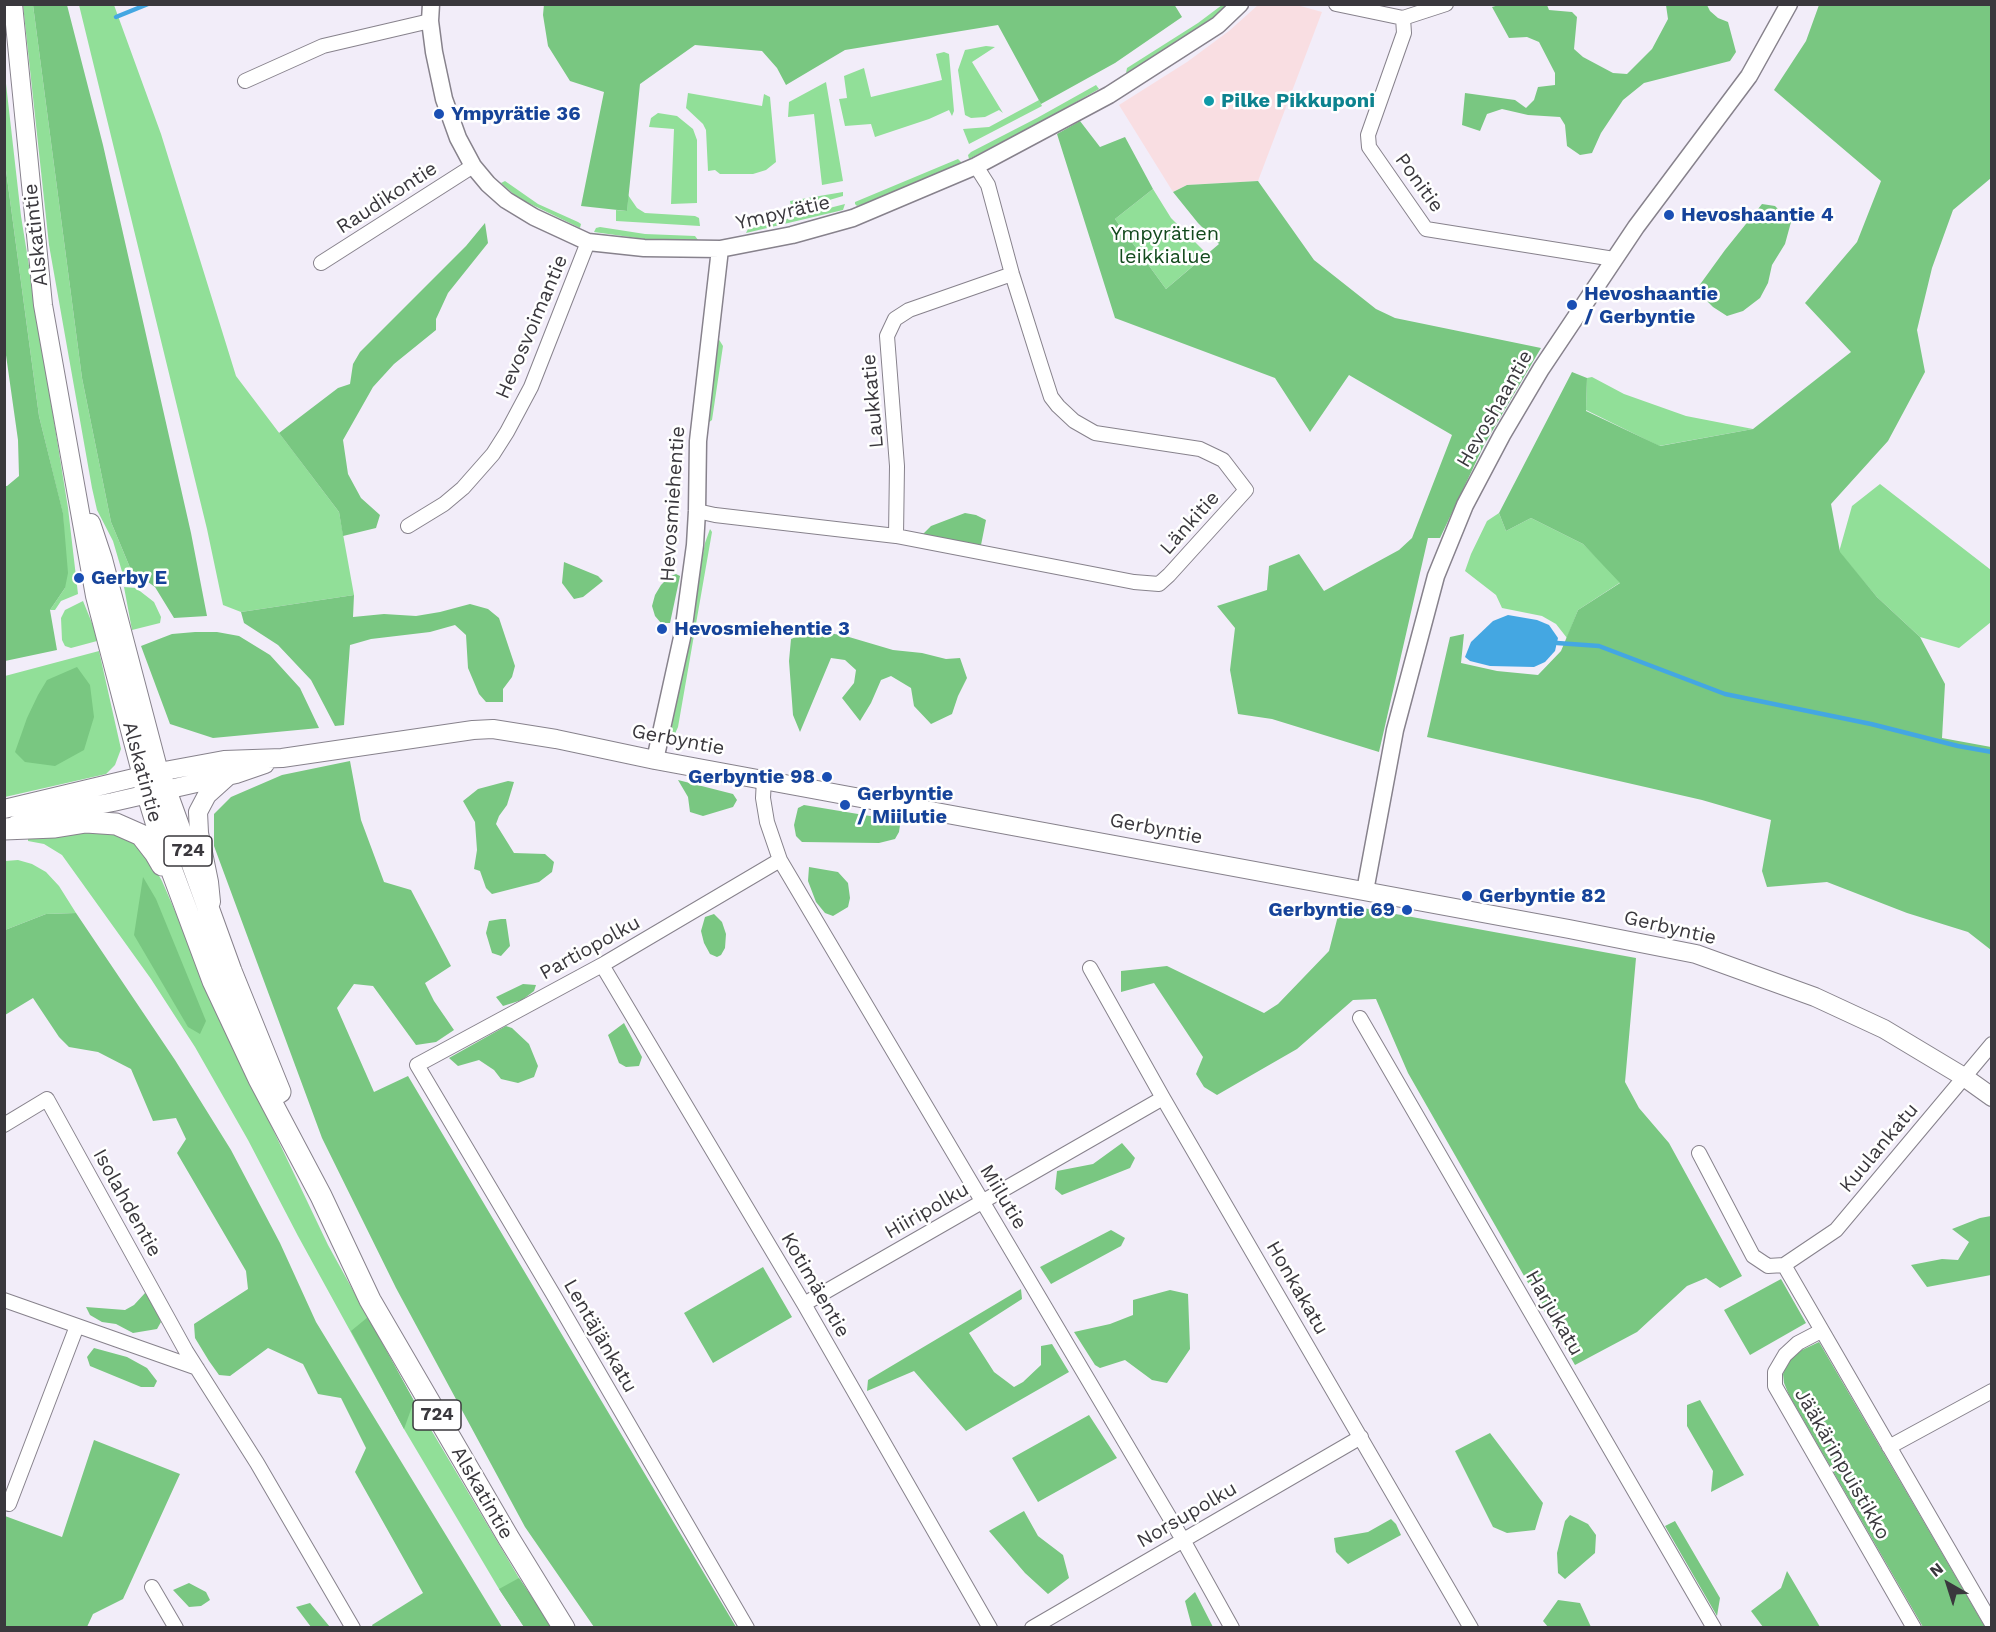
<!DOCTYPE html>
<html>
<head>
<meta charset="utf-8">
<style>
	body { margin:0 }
	#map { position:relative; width:1996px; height:1632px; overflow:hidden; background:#f2edf9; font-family:"Work Sans",sans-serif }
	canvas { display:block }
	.frame { position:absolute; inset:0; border:6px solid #3a383d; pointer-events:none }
	.north { position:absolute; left:1918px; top:1554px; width:60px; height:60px; -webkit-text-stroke:4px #fff; paint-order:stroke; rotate:321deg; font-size:16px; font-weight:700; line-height:24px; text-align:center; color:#3a383d }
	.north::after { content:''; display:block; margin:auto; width:21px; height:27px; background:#3a383d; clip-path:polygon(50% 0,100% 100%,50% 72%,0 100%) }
</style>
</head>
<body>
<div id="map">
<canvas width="1996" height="1632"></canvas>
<div class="frame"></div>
<div class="north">N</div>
</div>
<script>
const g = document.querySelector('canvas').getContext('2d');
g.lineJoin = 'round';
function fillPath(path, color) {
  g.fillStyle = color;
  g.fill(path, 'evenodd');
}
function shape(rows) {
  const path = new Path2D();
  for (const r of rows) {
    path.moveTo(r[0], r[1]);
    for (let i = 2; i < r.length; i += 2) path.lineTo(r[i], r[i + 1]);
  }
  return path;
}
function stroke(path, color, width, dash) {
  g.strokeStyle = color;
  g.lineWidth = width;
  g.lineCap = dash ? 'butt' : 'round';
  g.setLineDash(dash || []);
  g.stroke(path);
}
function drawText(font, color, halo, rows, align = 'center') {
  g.font = font + ' "Work Sans",sans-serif';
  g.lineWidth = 5;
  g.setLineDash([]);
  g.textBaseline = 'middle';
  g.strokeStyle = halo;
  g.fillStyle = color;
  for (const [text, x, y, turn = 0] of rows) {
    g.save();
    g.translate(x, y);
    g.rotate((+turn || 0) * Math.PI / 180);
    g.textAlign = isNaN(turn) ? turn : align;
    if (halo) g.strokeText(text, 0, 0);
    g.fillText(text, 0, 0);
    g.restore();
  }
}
fillPath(shape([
	[1258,5,1297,5,1322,12,1258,181,1187,185,1173,192,1119,105,1187,62,1229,31]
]), '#f9dee2');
fillPath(shape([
	[23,5,33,5,82,378,111,522,131,570,146,580,123,575,113,541,97,510,92,488,49,245],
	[79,5,114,5,161,134,236,376,339,512,354,595,241,612,223,605,207,529],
	[1222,5,1229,5,1200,29,1126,73,1127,68,1198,23],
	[986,46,995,47,972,62,1003,113,999,110,985,117,971,118,965,115,958,70,965,50],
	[944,52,949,54,954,111,952,116,949,110,929,119,875,137,871,124,845,126,839,99,847,98,844,76,864,68,871,97,942,80,936,54],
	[4,66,21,216,68,508,78,594,61,601,55,610,50,610,65,588,63,514,39,416,5,163],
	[826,82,843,181,822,185,814,114,788,117,789,102],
	[1096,85,1099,89,1039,123,969,159,968,155,971,152,1037,118],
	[688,93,762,106,764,94,770,97,776,162,766,170,753,174,720,174,715,170,708,171,706,130,703,124,686,108],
	[1039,100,1042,106,969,144,963,129,989,127],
	[658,113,677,116,693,129,697,140,697,203,671,204,674,129,649,127,651,118],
	[958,159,962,163,903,189,863,204,857,206,855,204,855,202],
	[505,181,538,204,578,222,581,224,580,228,518,198,501,183],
	[1153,189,1171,218,1207,254,1166,289,1115,219],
	[843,192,843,196,792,211,790,201],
	[628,195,637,208,645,213,695,216,699,218,700,226,616,221,616,210,627,211],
	[845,204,843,210,746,233,748,229],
	[600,227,645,234,695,236,698,240,644,239,594,232,596,228],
	[718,338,723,346,712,420,708,423,706,421],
	[1592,377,1624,394,1686,416,1753,429,1659,446,1586,410,1587,378],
	[1880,484,1991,570,1991,622,1959,648,1920,637,1877,597,1839,552,1852,506],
	[1499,513,1506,531,1531,518,1583,544,1621,582,1578,610,1567,638,1556,624,1542,616,1502,608,1496,595,1465,571,1471,554,1487,521],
	[710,529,712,532,678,727,674,736,671,737,672,725,705,543],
	[124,587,136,588,154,602,161,617,160,623,132,630],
	[83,601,94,628,97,641,71,648,65,646,62,640,61,618,65,610],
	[99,651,121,749,115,765,106,774,5,797,5,676],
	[87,830,114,831,135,842,149,858,162,881,236,1052,328,1245,414,1401,519,1578,552,1627,524,1627,499,1589,404,1429,298,1236,248,1140,195,1047,151,979,62,855,44,844,28,841,28,838],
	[18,860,32,864,46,872,59,886,76,913,46,914,5,930,5,861]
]), '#91df98');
fillPath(shape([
	[1174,4,1182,17,1115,63,1041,104,998,25,845,50,786,85,777,68,762,51,695,45,640,84,627,211,581,206,604,92,570,81,548,46,543,15,544,4],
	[33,5,67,5,103,145,191,533,207,616,174,618,155,587,131,570,111,522,82,378],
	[1499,5,1547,5,1549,10,1572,12,1577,17,1574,49,1583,57,1613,73,1627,74,1652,49,1668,19,1666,5,1707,5,1710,11,1718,18,1728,22,1736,52,1730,61,1644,83,1623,100,1601,133,1592,153,1580,155,1567,146,1565,125,1560,117,1528,115,1502,109,1487,114,1480,131,1462,125,1465,93,1515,100,1526,108,1534,100,1538,87,1555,85,1555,73,1539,42,1527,37,1509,38,1492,7],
	[1819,5,1991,5,1991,178,1953,210,1932,268,1917,330,1925,372,1888,441,1831,504,1840,552,1877,597,1920,637,1945,684,1942,738,1991,747,1991,950,1968,932,1907,913,1827,882,1767,887,1762,871,1771,820,1702,800,1427,737,1450,637,1464,634,1461,663,1497,671,1538,675,1561,651,1578,610,1620,583,1583,544,1531,518,1506,531,1499,513,1572,372,1587,378,1586,411,1660,446,1753,429,1851,352,1805,303,1857,242,1881,181,1774,90,1806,41],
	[1080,121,1100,147,1125,137,1153,189,1115,219,1166,289,1219,244,1198,223,1173,192,1187,185,1258,181,1314,260,1376,309,1395,318,1541,348,1484,445,1440,538,1428,538,1379,752,1272,719,1238,714,1230,670,1235,628,1217,606,1267,590,1269,566,1299,554,1324,591,1399,550,1412,538,1452,435,1349,375,1310,432,1275,378,1115,318,1057,134],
	[5,163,39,416,63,513,68,573,65,588,50,610,57,650,5,661,5,486,7,486,19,476,18,440,4,341],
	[1762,204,1775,206,1791,222,1785,244,1772,265,1768,283,1760,298,1743,311,1727,316,1713,307,1696,290,1725,250],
	[485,223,488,243,448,293,436,319,436,330,394,364,373,387,343,440,348,474,361,498,380,515,376,528,343,536,339,512,279,433,338,388,350,384,353,364,360,352,466,246],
	[965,513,976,515,986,520,981,545,922,535,931,526],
	[564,562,598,576,603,581,583,597,574,599,562,583],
	[676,574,680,576,670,623,661,623,655,616,652,606,655,595,661,585,669,577],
	[354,595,353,617,384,614,416,616,440,612,470,604,488,609,499,618,515,666,512,677,503,689,503,702,486,702,479,694,468,668,466,635,455,625,430,632,371,639,350,645,344,725,335,726,311,680,278,645,244,623,241,612],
	[195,632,217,632,239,636,270,655,300,688,319,728,213,738,170,724,141,646,172,634],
	[830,633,849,637,893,650,922,653,946,659,960,658,967,678,958,696,952,714,931,724,914,706,911,688,891,676,881,680,871,703,860,721,842,698,854,683,856,670,845,660,831,658,800,732,793,715,789,661,791,639,803,634],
	[77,667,90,685,94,717,84,750,55,766,25,762,15,752,27,718,38,695,47,680],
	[350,761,361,820,384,882,411,890,451,966,425,983,434,1001,454,1030,436,1042,416,1045,373,986,354,984,337,1008,374,1092,408,1076,736,1627,594,1627,525,1527,396,1288,322,1138,214,846,214,814,231,797,282,775],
	[678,780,733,794,737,800,733,807,703,816,690,812,688,797],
	[508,781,514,782,507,805,499,816,496,824,514,853,545,854,554,862,552,872,539,882,492,894,486,888,480,871,474,869,477,850,475,822,463,801,478,789],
	[804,805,894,820,900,825,899,832,895,839,879,843,802,842,796,836,794,825,798,808],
	[809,867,838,872,848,883,850,898,848,907,833,916,825,913,816,902,808,881],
	[143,877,156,899,206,1021,200,1034,188,1027,134,935],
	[1341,904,1636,958,1625,1082,1639,1108,1669,1143,1742,1276,1720,1288,1706,1278,1687,1286,1637,1332,1575,1365,1408,1073,1376,999,1353,1000,1297,1049,1217,1095,1204,1087,1196,1074,1203,1057,1154,983,1121,992,1121,971,1167,966,1264,1013,1278,1004,1329,951],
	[76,913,175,1060,231,1150,280,1243,316,1322,502,1627,373,1627,372,1625,423,1593,355,1472,366,1448,341,1398,318,1394,303,1364,268,1348,230,1376,219,1375,209,1361,195,1338,194,1324,248,1289,246,1271,177,1153,186,1139,176,1118,153,1121,131,1069,98,1052,69,1047,59,1037,33,998,5,1015,5,930,46,914],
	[714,914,722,922,726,934,725,948,721,955,717,957,710,954,704,943,701,931,705,917],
	[501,919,506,919,510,946,501,956,492,953,486,933,489,921],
	[523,984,536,985,534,991,522,1000,503,1006,496,997],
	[624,1023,642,1057,639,1066,626,1067,619,1063,608,1035],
	[506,1026,512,1028,529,1044,538,1066,534,1077,518,1083,501,1079,494,1070,479,1060,458,1066,449,1058],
	[1122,1143,1135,1158,1130,1168,1062,1195,1055,1189,1057,1171,1093,1164],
	[1991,1216,1991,1275,1927,1287,1911,1265,1942,1259,1958,1260,1969,1242,1952,1229,1980,1218],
	[1111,1230,1125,1238,1121,1246,1051,1284,1040,1267],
	[763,1267,792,1317,713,1363,684,1313],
	[1781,1279,1806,1323,1750,1355,1724,1310],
	[1021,1289,1022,1299,969,1333,994,1372,1014,1387,1023,1382,1041,1365,1041,1346,1052,1344,1069,1372,966,1431,914,1371,867,1391,868,1380],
	[1170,1290,1188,1294,1190,1349,1167,1383,1152,1380,1125,1360,1100,1368,1095,1365,1074,1332,1110,1324,1133,1315,1133,1300],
	[145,1293,151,1297,161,1322,157,1329,133,1333,116,1324,102,1322,90,1315,86,1307,125,1310,134,1305],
	[368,1317,414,1401,404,1429,351,1331],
	[1819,1342,1985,1627,1923,1627,1789,1395,1784,1383,1783,1374,1789,1360,1802,1350],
	[94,1348,127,1357,147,1368,157,1381,154,1387,141,1387,90,1366,87,1357],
	[1700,1400,1744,1475,1711,1492,1713,1471,1687,1426,1687,1405],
	[1089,1415,1117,1458,1038,1502,1012,1458],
	[1490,1433,1543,1503,1535,1530,1507,1533,1493,1527,1455,1451],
	[94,1440,180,1474,123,1599,93,1614,87,1627,5,1627,5,1516,62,1537],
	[1024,1511,1038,1536,1063,1555,1069,1578,1048,1594,1025,1573,989,1531],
	[1570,1515,1588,1524,1596,1535,1595,1553,1565,1579,1558,1573,1557,1553,1565,1521],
	[1391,1519,1396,1524,1401,1535,1348,1564,1336,1552,1334,1538,1368,1532],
	[1675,1521,1720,1598,1717,1616,1665,1526],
	[1787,1571,1820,1627,1763,1627,1751,1611,1781,1588],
	[519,1578,552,1627,524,1627,499,1589],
	[189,1583,206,1592,210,1600,201,1606,189,1607,173,1590],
	[1195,1592,1213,1627,1192,1627,1185,1601],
	[1558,1600,1580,1603,1591,1627,1548,1627,1543,1621],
	[310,1603,330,1627,311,1627,296,1607]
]), '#79c781');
fillPath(shape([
	[1508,615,1537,620,1549,625,1558,638,1555,651,1545,662,1534,667,1490,666,1470,661,1465,657,1471,642,1493,621]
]), '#44a7e2');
stroke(shape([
	[116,17,148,4],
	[1557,643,1599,646,1725,694,1871,724,1958,746,1992,752]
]), '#44a7e2', 4.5);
const minor = shape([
	[1336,4,1403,18,1446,4],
	[1403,18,1404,33,1368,135,1369,147,1426,229,1614,259],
	[245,81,323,46,430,21],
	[321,263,473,166],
	[697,511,715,515,896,536,1134,582,1159,584,1169,575,1246,490,1223,460,1200,449,1095,433,1074,421,1058,406,1051,397,1041,366,1012,274,988,185,976,166],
	[408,526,444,504,463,488,493,454,507,432,531,387,588,242],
	[896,536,897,466,887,336,895,319,909,310,1012,274],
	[764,779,763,798,767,822,780,860,1183,1540,1232,1628],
	[602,965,804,1304,990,1628],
	[1090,968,1163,1098,1471,1628],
	[1360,1018,1714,1628],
	[4,1125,47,1099,186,1351,257,1463,353,1628],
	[1699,1153,1753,1256,1768,1266,1784,1265,1992,1624],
	[1784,1265,1836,1230,1992,1044],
	[4,1300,197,1368],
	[804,1304,1163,1098],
	[1821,1331,1798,1343,1785,1355,1775,1372,1775,1386,1914,1628],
	[1889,1447,1992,1391],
	[9,1504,77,1326],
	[152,1587,176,1628],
	[747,1628,553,1294,417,1065,602,965,780,860],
	[1032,1628,1361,1437]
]);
const tertiary = shape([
	[431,4,430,21,434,52,444,99,458,138,473,166,488,184,506,200,534,217,588,242,644,248,720,249,792,235,853,218,976,166,1109,95,1218,25,1240,4],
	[655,760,683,633,695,545,697,511,698,441,720,249],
	[1365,891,1395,730,1436,576,1465,505,1502,435,1541,369,1636,227,1749,76,1789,4]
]);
const secondary = shape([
	[13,4,43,305,95,596,142,776],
	[91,523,103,559,159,772],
	[4,809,159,772,224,760,282,758,473,730,493,729,556,739,655,760,1569,929,1696,954,1815,997,1884,1029,1964,1077,1992,1097],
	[15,825,46,815,113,802,236,774,265,764],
	[211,902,209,882,199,833,198,812,207,795,227,777]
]);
const primary = shape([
	[159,772,231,971,280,1092],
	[142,776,166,855,213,981,259,1079,321,1196,370,1300,508,1537,564,1628],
	[4,829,55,827,86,822,116,824,141,835,155,853,162,865]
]);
stroke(minor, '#87828c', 16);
stroke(tertiary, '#87828c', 19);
stroke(secondary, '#87828c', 20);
stroke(primary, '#87828c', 23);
stroke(minor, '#fff', 14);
stroke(tertiary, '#fff', 16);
stroke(secondary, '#fff', 18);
stroke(primary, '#fff', 21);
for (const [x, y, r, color] of [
	[1209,101,6,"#0f9aa8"],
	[439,114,6,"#1a4fb4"],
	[1669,215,6,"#1a4fb4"],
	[1572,305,6,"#1a4fb4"],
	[79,578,6,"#1a4fb4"],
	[662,629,6,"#1a4fb4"],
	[827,777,6,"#1a4fb4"],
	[845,805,6,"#1a4fb4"],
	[1467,896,6,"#1a4fb4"],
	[1407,910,6,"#1a4fb4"]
]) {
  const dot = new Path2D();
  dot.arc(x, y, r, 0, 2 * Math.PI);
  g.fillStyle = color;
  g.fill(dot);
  stroke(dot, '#fff', 2);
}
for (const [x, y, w] of [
	[188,851,48],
	[437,1415,48]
]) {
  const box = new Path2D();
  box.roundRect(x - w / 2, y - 15, w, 30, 4.5);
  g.fillStyle = '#fff';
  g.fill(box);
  stroke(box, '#3a383d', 1.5);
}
drawText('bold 18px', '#3a383d', null, [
	["724",188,851],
	["724",437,1415]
]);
drawText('bold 20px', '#0d838f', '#fff', [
	["Pilke Pikkuponi",1221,101]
], 'left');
drawText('bold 20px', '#164399', '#fff', [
	["Ympyrätie 36",451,114],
	["Hevoshaantie 4",1681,215],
	["Hevoshaantie",1584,294],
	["/ Gerbyntie",1584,317],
	["Gerby E",91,578],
	["Hevosmiehentie 3",674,629],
	["Gerbyntie 98",815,777,"right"],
	["Gerbyntie",857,794],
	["/ Miilutie",857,817],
	["Gerbyntie 82",1479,896],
	["Gerbyntie 69",1395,910,"right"]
], 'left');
drawText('20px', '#3a383d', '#fff', [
	["Ponitie",1419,183,54],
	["Raudikontie",387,198,-33],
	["Ympyrätie",783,213,-13],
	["Alskatintie",36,235,-96],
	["Hevosvoimantie",532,327,-67],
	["Laukkatie",873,401,-95],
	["Hevoshaantie",1495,409,-60],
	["Hevosmiehentie",673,504,-86],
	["Länkitie",1190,523,-48],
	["Gerbyntie",678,740,11],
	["Alskatintie",142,772,75],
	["Gerbyntie",1156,829,11],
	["Gerbyntie",1670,928,13],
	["Partiopolku",590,948,-29],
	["Kuulankatu",1879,1148,-50],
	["Miilutie",1003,1197,59],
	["Isolahdentie",127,1203,61],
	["Hiiripolku",927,1211,-30],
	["Kotimäentie",815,1285,60],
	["Honkakatu",1297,1288,60],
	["Harjukatu",1554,1313,60],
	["Lentäjänkatu",600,1336,60],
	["Jääkärinpuistikko",1842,1464,60],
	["Alskatintie",482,1493,60],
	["Norsupolku",1187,1515,-30]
]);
drawText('20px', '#134a1d', '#fff', [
	["Ympyrätien",1165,234],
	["leikkialue",1165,257]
]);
</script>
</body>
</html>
